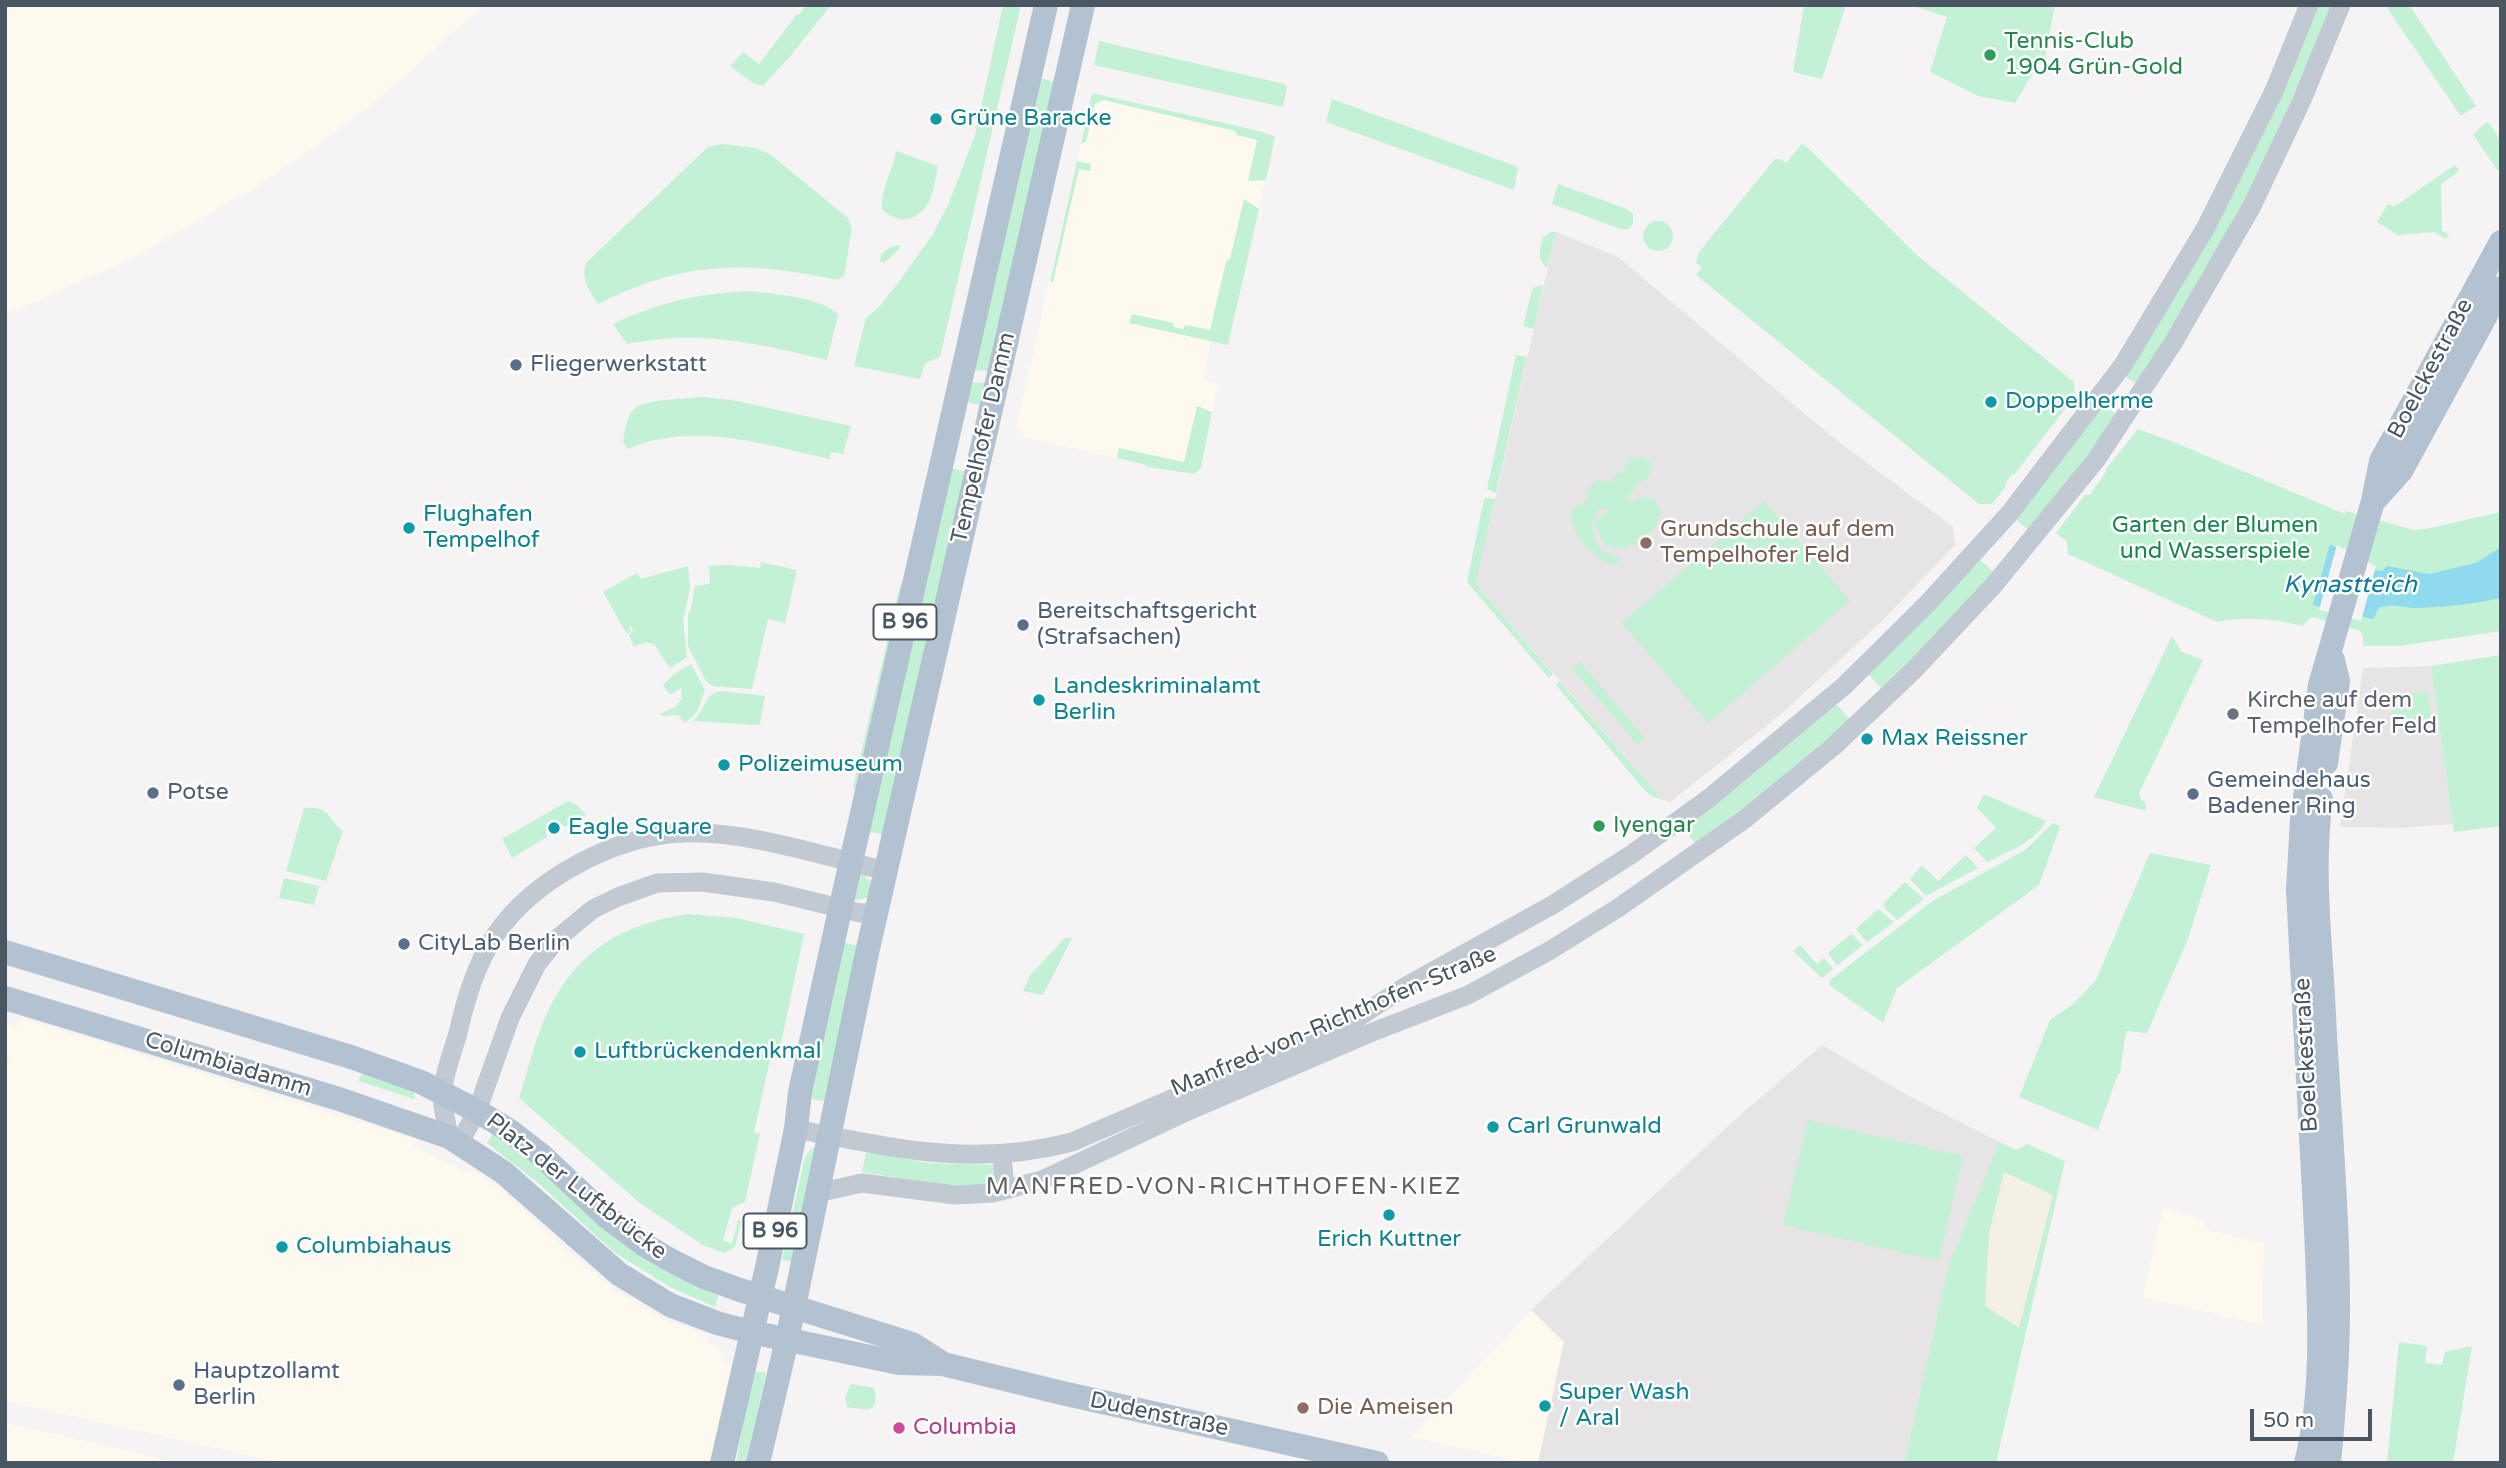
<!DOCTYPE html>
<html>
<head>
<meta charset="utf-8">
<style>
	body { margin:0 }
	#map { position:relative; width:2506px; height:1468px; overflow:hidden; background:#f5f3f3; font-family:"Varela Round",sans-serif }
	canvas { display:block }
	.frame { position:absolute; inset:0; border:7px solid #4a5661; pointer-events:none }
	.scale { position:absolute; left:2250px; top:1409px; width:122px; height:32px; box-sizing:border-box; border:4px solid #4a5661; border-top:0; padding-left:9px; font-size:21px; line-height:24px; white-space:nowrap; color:#4a5661; -webkit-text-stroke:5px #fff; paint-order:stroke }
</style>
</head>
<body>
<div id="map">
<canvas width="2506" height="1468"></canvas>
<div class="frame"></div>
<div class="scale">50 m</div>
</div>
<script>
const g = document.querySelector('canvas').getContext('2d');
g.lineJoin = 'round';
function fill(path, color) {
  g.fillStyle = color;
  g.fill(path, 'evenodd');
}
function trace(path, color, width, dash) {
  g.strokeStyle = color;
  g.lineWidth = width;
  g.lineCap = dash ? 'butt' : 'round';
  g.setLineDash(dash || []);
  g.stroke(path);
}
function drawText(font, color, halo, rows, align = 'center') {
  g.font = font + ' "Varela Round",sans-serif';
  g.lineWidth = 5;
  g.setLineDash([]);
  g.textBaseline = 'middle';
  g.strokeStyle = halo;
  g.fillStyle = color;
  for (const [text, x, y, turn = 0] of rows) {
    g.save();
    g.translate(x, y);
    g.rotate((+turn || 0) * Math.PI / 180);
    g.textAlign = isNaN(turn) ? turn : align;
    if (halo) g.strokeText(text, 0, 0);
    g.fillText(text, 0, 0);
    g.restore();
  }
}
const commercial = new Path2D(`
	M 5,5 L 485,5 L 378,99 L 317,145 L 251,190 L 134,257 L 5,315 Z
	M 1092,93 L 1259,131 L 1275,137 L 1228,345 L 1211,342 L 1203,381 L 1218,384 L 1201,468 L 1192,475 L 1147,467 L 1146,465 L 1024,437 L 1017,425 Z
	M 20,1018 L 396,1133 L 415,1140 L 413,1146 L 469,1173 L 472,1169 L 504,1192 L 579,1261 L 615,1290 L 663,1319 L 708,1335 L 707,1342 L 721,1350 L 725,1363 L 731,1365 L 712,1463 L 283,1463 L 5,1401 L 5,1074 L 10,1057 L 5,1053 L 5,1028 L 8,1024 L 17,1027 Z
	M 2163,1208 L 2203,1220 L 2208,1230 L 2263,1243 L 2262,1325 L 2143,1297 Z
	M 1531,1310 L 1564,1342 L 1538,1463 L 1528,1463 L 1412,1437 Z
	M 5,1423 L 77,1439 L 179,1463 L 5,1463 Z`);
const education = new Path2D(`
	M 1556,232 L 1618,257 L 1830,435 L 1953,527 L 1955,545 L 1882,621 L 1780,715 L 1670,802 L 1663,800 L 1476,584 Z
	M 2431,666 L 2453,824 L 2397,828 L 2340,827 L 2363,668 Z
	M 1822,1045 L 1909,1096 L 1999,1142 L 1949,1264 L 1904,1463 L 1538,1463 L 1564,1342 L 1531,1310 L 1740,1115 Z`);
const green = new Path2D(`
	M 806,5 L 831,5 L 792,54 L 763,86 L 753,83 L 730,66 L 743,52 L 759,64 L 797,14 L 799,15 Z
	M 1003,5 L 1021,5 L 940,357 L 925,363 L 920,379 L 854,366 L 866,318 L 879,307 L 901,279 L 933,234 L 949,203 L 975,135 Z
	M 1804,5 L 1846,5 L 1822,79 L 1793,72 Z
	M 1910,5 L 2055,5 L 2044,64 L 2035,63 L 2033,73 L 2015,103 L 1978,96 L 1930,72 L 1947,17 Z
	M 2317,5 L 2335,5 L 2228,237 L 2137,384 L 2126,377 Z
	M 2385,5 L 2409,5 L 2476,106 L 2462,115 L 2460,115 Z
	M 1099,41 L 1284,84 L 1287,87 L 1283,107 L 1094,65 Z
	M 1039,78 L 1056,82 L 990,371 L 972,370 Z
	M 1092,93 L 1259,131 L 1275,137 L 1266,180 L 1248,181 L 1257,140 L 1237,135 L 1235,131 L 1103,100 L 1095,104 L 1086,142 L 1081,144 Z
	M 1332,99 L 1518,167 L 1514,190 L 1326,122 Z
	M 2487,122 C 2500,133 2506,154 2498,171 L 2473,134 Z
	M 722,144 L 756,148 L 771,155 L 848,218 L 852,228 L 844,276 L 837,280 C 745,260 683,261 598,304 C 589,290 581,280 586,263 L 708,147 Z
	M 1802,144 L 1807,147 L 1918,256 L 2074,382 L 2075,396 L 2014,475 L 2012,474 L 2005,484 L 2006,486 L 1992,504 L 1979,504 L 1696,275 L 1702,267 L 1696,263 L 1699,252 L 1775,159 L 1781,159 L 1786,163 Z
	M 896,151 L 938,166 C 935,178 934,195 927,205 C 914,223 897,224 882,209 C 881,188 892,172 896,151 Z
	M 1077,161 L 1091,164 L 1090,171 L 1079,169 L 1053,282 L 1050,282 Z
	M 2455,165 L 2459,171 L 2441,184 L 2442,231 L 2449,234 L 2446,239 L 2434,232 L 2398,235 L 2377,222 L 2388,204 L 2394,207 Z
	M 1558,184 L 1627,209 L 1633,214 L 1633,224 L 1629,229 L 1621,229 L 1552,204 Z
	M 1244,199 L 1259,209 L 1228,345 L 1129,323 L 1132,314 L 1174,323 L 1173,327 L 1183,329 L 1185,325 L 1187,325 L 1210,330 L 1226,262 L 1230,259 Z
	M1643 236a15 15 0 1 1 30 0a15 15 0 1 1-30 0Z
	M 1551,232 L 1556,232 L 1547,268 C 1536,258 1540,249 1543,237 Z
	M 900,245 L 900,248 L 884,263 L 880,261 C 880,251 890,246 900,245 Z
	M 1543,285 L 1534,329 L 1523,326 L 1532,290 L 1535,287 Z
	M 750,291 C 773,294 823,297 838,315 L 827,360 C 757,343 699,329 627,344 L 613,324 C 663,301 696,294 750,291 Z
	M 1516,355 L 1527,357 L 1496,493 L 1487,489 Z
	M 970,382 L 988,383 L 982,405 L 965,402 Z
	M 701,397 L 732,400 L 851,426 L 843,454 L 831,452 L 829,459 C 762,444 694,421 627,449 L 623,441 C 625,431 626,417 634,409 C 645,399 685,399 701,397 Z
	M 2103,405 L 2118,415 L 2030,531 L 2015,519 Z
	M 1197,406 L 1212,412 L 1201,468 L 1194,474 L 1147,467 L 1146,465 L 1117,458 L 1119,448 L 1184,462 Z
	M 2138,429 L 2171,441 L 2345,514 L 2346,511 L 2413,530 L 2426,529 L 2501,512 L 2501,631 L 2399,646 L 2363,646 L 2363,634 L 2360,631 L 2317,618 L 2310,618 L 2303,626 C 2273,619 2248,616 2217,622 L 2068,554 L 2067,542 L 2056,533 L 2085,495 L 2090,495 L 2106,472 L 2106,469 Z
	M 1641,457 L 1651,461 L 1651,470 L 1645,481 L 1637,482 L 1636,489 L 1630,495 L 1628,502 L 1646,497 L 1655,500 L 1661,511 C 1659,533 1625,559 1604,543 L 1595,524 L 1599,517 L 1611,510 L 1600,508 C 1588,524 1592,536 1602,551 L 1612,554 L 1620,559 L 1615,566 C 1592,558 1576,540 1570,516 L 1574,507 L 1587,501 L 1588,489 L 1596,481 L 1612,481 L 1616,473 L 1622,474 L 1629,458 Z
	M 950,468 L 967,472 L 884,835 L 867,831 Z
	M 1486,498 L 1495,499 L 1476,584 L 1553,674 L 1549,678 L 1467,582 L 1484,499 Z
	M 1764,501 L 1850,601 L 1708,723 L 1622,623 Z
	M 1979,559 L 1995,573 L 1883,690 L 1868,674 Z
	M 761,562 L 797,570 L 785,623 L 768,619 L 752,689 L 712,686 L 706,681 L 688,646 L 688,613 L 690,613 L 695,586 L 710,584 L 709,566 L 728,565 L 760,568 Z
	M 688,566 L 690,588 L 683,621 L 687,657 L 670,668 L 654,644 L 645,642 L 634,647 L 629,635 L 633,632 L 631,626 L 629,627 L 631,632 L 627,634 L 603,592 L 637,573 L 641,579 Z
	M 900,586 L 902,586 L 855,790 L 853,787 Z
	M 2172,636 L 2182,652 L 2203,660 L 2139,793 L 2141,800 L 2146,803 L 2146,811 L 2094,797 Z
	M 2501,655 L 2501,826 L 2454,832 L 2431,666 Z
	M 1580,662 L 1645,738 L 1637,744 L 1572,668 Z
	M 691,664 L 705,690 L 697,712 L 685,723 L 678,715 L 663,716 L 660,714 L 675,707 L 682,699 L 681,688 L 670,695 L 663,685 L 674,674 Z
	M 1559,681 L 1663,800 L 1651,796 L 1641,786 L 1556,685 Z
	M 721,691 L 765,696 L 760,724 L 758,725 L 693,721 C 705,711 705,692 721,691 Z
	M 2428,692 L 2431,721 C 2420,732 2415,737 2399,730 L 2392,712 L 2399,694 Z
	M 1836,704 L 1851,720 L 1776,784 L 1696,845 L 1684,828 L 1748,778 Z
	M 1984,794 L 2046,821 C 2035,842 2008,852 1987,862 L 1974,848 L 1996,828 L 1977,808 Z
	M 568,801 L 577,805 L 586,815 L 565,827 L 556,821 L 546,827 L 547,837 L 512,858 L 502,839 Z
	M 304,808 C 331,806 327,819 343,831 L 326,881 L 286,871 Z
	M 2053,823 L 2060,826 L 2039,885 L 1897,988 L 1883,1023 L 1829,985 L 1830,980 L 1934,900 L 2025,850 Z
	M 2150,853 L 2211,865 L 2188,939 L 2147,1033 L 2126,1031 L 2120,1074 L 2118,1074 L 2098,1130 L 2019,1097 L 2050,1020 L 2072,1005 L 2096,980 Z
	M 1966,855 L 1978,868 L 1926,896 L 1910,879 L 1922,865 L 1938,881 Z
	M 859,874 L 865,876 L 872,883 L 867,898 L 853,900 Z
	M 284,878 L 319,886 L 314,905 L 279,898 Z
	M 1905,882 L 1924,899 L 1897,920 L 1884,907 L 1884,903 Z
	M 1878,909 L 1894,922 L 1867,942 L 1856,929 Z
	M 688,914 L 737,918 L 804,934 L 780,1048 L 773,1046 L 754,1132 L 760,1134 L 745,1202 L 732,1208 L 723,1241 L 732,1243 L 738,1220 L 741,1221 L 735,1247 L 724,1253 L 703,1245 L 640,1203 L 519,1098 C 528,1070 535,1038 548,1011 C 577,950 623,924 688,914 Z
	M 1851,934 L 1863,945 L 1837,966 L 1828,953 Z
	M 1065,938 L 1072,938 L 1043,995 L 1023,991 L 1030,975 Z
	M 842,942 L 859,946 L 827,1102 L 809,1098 Z
	M 1800,945 L 1817,964 L 1824,958 L 1833,969 L 1822,978 L 1793,951 Z
	M 367,1072 L 415,1089 L 414,1099 L 359,1081 L 360,1076 Z
	M 1808,1120 L 1963,1156 L 1939,1261 L 1783,1225 Z
	M 493,1133 L 539,1169 L 635,1252 L 665,1271 L 718,1295 L 715,1307 L 670,1287 L 614,1252 L 537,1182 L 487,1143 Z
	M 1999,1142 L 2016,1150 L 2027,1144 L 2065,1161 L 1996,1463 L 1904,1463 L 1949,1264 Z
	M 814,1147 L 816,1147 L 794,1262 L 782,1260 L 804,1161 L 808,1152 Z
	M 866,1152 L 929,1163 L 994,1165 L 995,1184 L 956,1187 L 862,1172 Z
	M 2399,1342 L 2427,1346 L 2425,1363 L 2442,1365 L 2445,1352 L 2472,1346 L 2453,1463 L 2387,1463 Z
	M 753,1371 L 766,1373 L 746,1463 L 736,1463 Z
	M 851,1384 L 874,1388 L 876,1398 L 874,1406 L 868,1410 L 847,1407 L 845,1397 Z`);
const sand = new Path2D(`
	M 2004,1172 L 2053,1195 L 2019,1328 L 1985,1306 L 1989,1233 Z`);
const water = new Path2D(`
	M 2330,544 L 2375,570 L 2382,571 L 2387,566 L 2429,574 L 2476,563 L 2501,547 L 2501,598 C 2473,604 2446,607 2417,608 C 2404,608 2392,603 2379,608 L 2373,619 L 2313,605 Z`);
const pier = new Path2D(`
	M 2337,545 L 2376,566 L 2361,621 L 2319,610 Z`);
const minor = new Path2D(`
	M 796,1129 C 894,1148 973,1168 1072,1142 L 1354,1020 L 1408,985 L 1554,904 L 1632,854 L 1708,799 L 1844,686 L 1928,603 L 2009,514 L 2123,365 L 2205,229 L 2274,91 L 2309,5
	M 449,1137 C 447,1122 440,1103 443,1089 C 445,1070 453,1051 458,1033 C 466,998 476,964 496,934 C 535,878 615,836 682,833 C 746,830 823,856 886,871
	M 460,1142 L 477,1111 L 510,1018 L 537,964 L 558,938 L 593,909 L 618,897 L 657,883 L 702,882 L 774,892 L 860,913 L 876,912
	M 1002,1155 L 1005,1190
	M 817,1193 L 862,1183 L 955,1195 L 993,1193 L 1042,1180 L 1186,1112 L 1365,1035 L 1468,995 L 1549,951 L 1618,908 L 1745,819 L 1834,746 L 1914,670 L 1993,586 L 2096,460 L 2173,343 L 2252,206 L 2302,100 L 2341,5`);
const major = new Path2D(`
	M 2374,501 L 2401,471 L 2501,288
	M 2326,763 L 2338,681 L 2333,660
	M 2321,799 C 2311,870 2321,945 2324,1016 C 2329,1114 2338,1211 2338,1309 C 2338,1360 2334,1411 2329,1463
	M 5,952 L 351,1057 L 421,1082 L 477,1111 L 510,1131 L 541,1155 L 607,1217 L 643,1244 L 672,1261 L 704,1277 L 740,1290 L 912,1344 L 942,1363
	M 5,998 L 339,1099 L 449,1137 L 503,1172 L 619,1274 L 670,1305 L 717,1323 L 751,1332 L 899,1363 L 943,1364 L 1062,1393 L 1377,1463
	M 722,1463 L 768,1263 L 796,1129 L 800,1092 L 840,910 L 1046,5
	M 758,1463 L 787,1340 L 867,953 L 1083,5
	M 2306,1463 C 2325,1388 2319,1306 2316,1230 C 2311,1117 2303,1003 2298,890 L 2302,820 L 2320,685 L 2373,501 L 2381,461 L 2501,242`);
const markers = [
	[1990,55,7,"#2e9e5b"],
	[936,119,7,"#0f9aa8"],
	[516,365,7,"#5c6f8a"],
	[1991,402,7,"#0f9aa8"],
	[409,528,7,"#0f9aa8"],
	[1646,543,7,"#8d6e63"],
	[1023,625,7,"#5c6f8a"],
	[1039,700,7,"#0f9aa8"],
	[2233,714,7,"#6b7280"],
	[1867,739,7,"#0f9aa8"],
	[724,765,7,"#0f9aa8"],
	[153,793,7,"#5c6f8a"],
	[2193,794,7,"#5c6f8a"],
	[1599,826,7,"#2e9e5b"],
	[554,828,7,"#0f9aa8"],
	[404,944,7,"#5c6f8a"],
	[580,1052,7,"#0f9aa8"],
	[1493,1127,7,"#0f9aa8"],
	[1389,1215,7,"#0f9aa8"],
	[282,1247,7,"#0f9aa8"],
	[179,1385,7,"#5c6f8a"],
	[1545,1406,7,"#0f9aa8"],
	[1303,1408,7,"#8d6e63"],
	[899,1428,7,"#d1479c"]
];
const shields = [
	[905,622,63],
	[775,1231,63]
];
const shieldNames = [
	["B 96",905,622],
	["B 96",775,1231]
];
const leisureNames = [
	["Tennis-Club",2004,42],
	["1904 Grün-Gold",2004,68],
	["Iyengar",1613,826]
];
const cultureNames = [
	["Grüne Baracke",950,119],
	["Doppelherme",2005,402],
	["Flughafen",423,515],
	["Tempelhof",423,541],
	["Landeskriminalamt",1053,687],
	["Berlin",1053,713],
	["Max Reissner",1881,739],
	["Polizeimuseum",738,765],
	["Eagle Square",568,828],
	["Luftbrückendenkmal",594,1052],
	["Carl Grunwald",1507,1127],
	["Erich Kuttner",1389,1240,"center"],
	["Columbiahaus",296,1247],
	["Super Wash",1559,1393],
	["/ Aral",1559,1419]
];
const serviceNames = [
	["Fliegerwerkstatt",530,365],
	["Bereitschaftsgericht",1037,612],
	["(Strafsachen)",1037,638],
	["Gemeindehaus",2207,781],
	["Badener Ring",2207,807],
	["Potse",167,793],
	["CityLab Berlin",418,944],
	["Hauptzollamt",193,1372],
	["Berlin",193,1398]
];
const streetNames = [
	["Boelckestraße",2431,369,-62],
	["Tempelhofer Damm",984,438,-77],
	["Manfred-von-Richthofen-Straße",1334,1022,-23],
	["Boelckestraße",2307,1055,-93],
	["Columbiadamm",228,1065,17],
	["Platz der Luftbrücke",576,1187,38],
	["Dudenstraße",1159,1415,12]
];
const parkNames = [
	["Garten der Blumen",2215,526],
	["und Wasserspiele",2215,552]
];
const educationNames = [
	["Grundschule auf dem",1660,530],
	["Tempelhofer Feld",1660,556],
	["Die Ameisen",1317,1408]
];
const worshipNames = [
	["Kirche auf dem",2247,701],
	["Tempelhofer Feld",2247,727]
];
const hotelNames = [
	["Columbia",913,1428]
];
const waterNames = [
	["Kynastteich",2350,586]
];
const neighbourhoodNames = [
	["MANFRED-VON-RICHTHOFEN-KIEZ",1224,1188]
];
fill(commercial, '#fdf9ef');
fill(education, '#e6e4e5');
fill(green, '#c3f1d5');
fill(sand, '#f5f0e5');
fill(water, '#90daee');
fill(pier, '#f5f3f3');
trace(minor, '#c1cad2', 19);
trace(major, '#b3c2d1', 24);
for (const [x, y, r, color] of markers) {
  const dot = new Path2D();
  dot.arc(x, y, r, 0, 2 * Math.PI);
  g.fillStyle = color;
  g.fill(dot);
  trace(dot, '#fff', 2.5);
}
for (const [x, y, w] of shields) {
  const box = new Path2D();
  box.roundRect(x - w / 2, y - 17.5, w, 35, 5);
  g.fillStyle = '#fff';
  g.fill(box);
  trace(box, '#4a5661', 2);
}
drawText('bold 21px', '#4a5661', null, shieldNames);
drawText('23px', '#27864d', '#fff', leisureNames, 'left');
drawText('23px', '#0d838f', '#fff', cultureNames, 'left');
drawText('23px', '#4e5e75', '#fff', serviceNames, 'left');
drawText('23px', '#4a5661', '#fff', streetNames);
drawText('23px', '#17864f', '#fff', parkNames);
drawText('23px', '#785e54', '#fff', educationNames, 'left');
drawText('23px', '#5b616d', '#fff', worshipNames, 'left');
drawText('23px', '#b23c85', '#fff', hotelNames, 'left');
drawText('italic 24px', '#0c7c9b', '#fff', waterNames);
g.letterSpacing = '2px';
drawText('24px', '#5f6368', '#fff', neighbourhoodNames);
g.letterSpacing = '0px';
</script>
</body>
</html>
